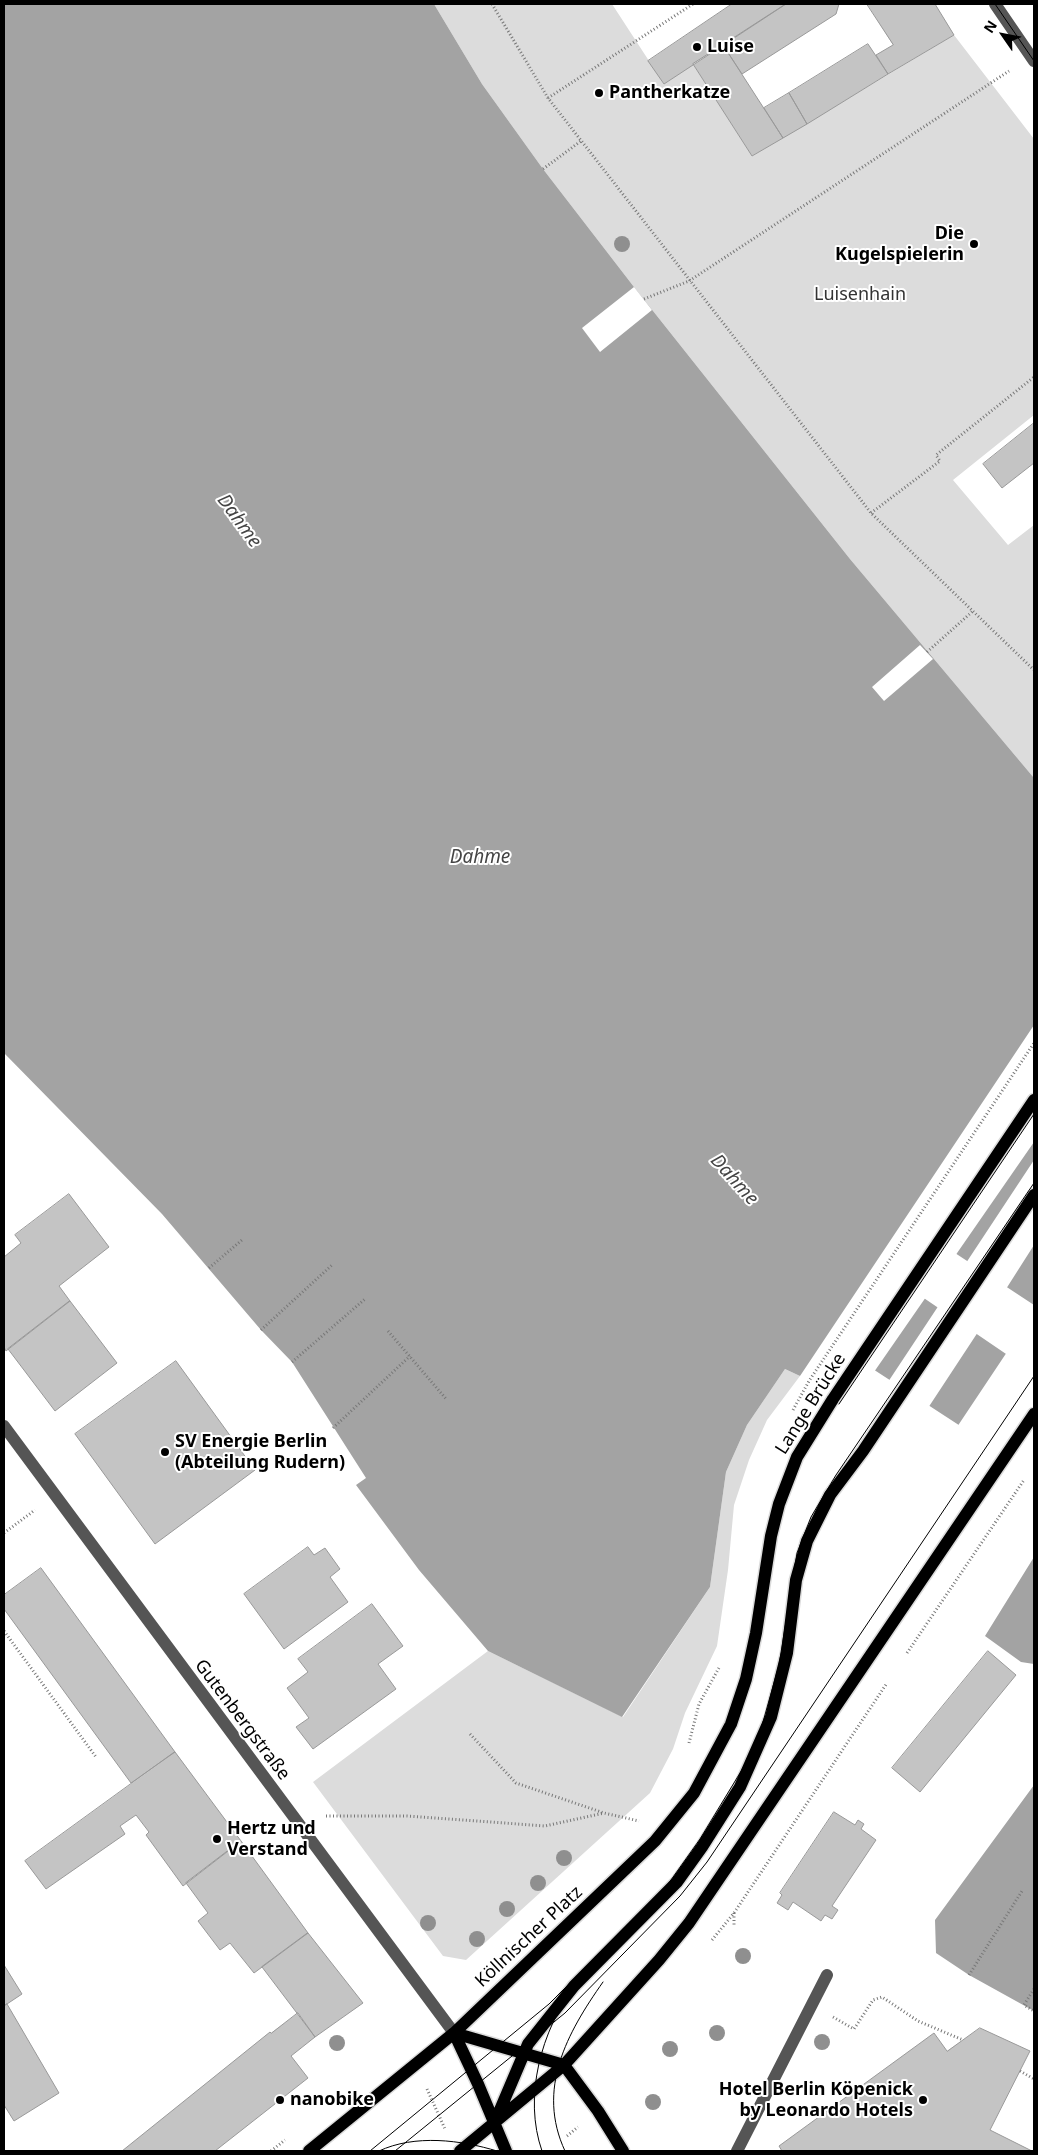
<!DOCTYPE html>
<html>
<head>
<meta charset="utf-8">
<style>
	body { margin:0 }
	#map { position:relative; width:1038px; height:2155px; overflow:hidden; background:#fff; font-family:"Noto Sans",sans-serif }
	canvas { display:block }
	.frame { position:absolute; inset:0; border:5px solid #000; pointer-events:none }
	.north { position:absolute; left:978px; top:10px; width:50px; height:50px; -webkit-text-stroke:4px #fff; paint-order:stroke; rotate:303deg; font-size:14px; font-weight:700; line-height:20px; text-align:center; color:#000 }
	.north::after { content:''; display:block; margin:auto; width:18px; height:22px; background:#000; clip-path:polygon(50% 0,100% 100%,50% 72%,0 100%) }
</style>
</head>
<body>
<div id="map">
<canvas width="1038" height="2155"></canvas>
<div class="frame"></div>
<div class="north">N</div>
</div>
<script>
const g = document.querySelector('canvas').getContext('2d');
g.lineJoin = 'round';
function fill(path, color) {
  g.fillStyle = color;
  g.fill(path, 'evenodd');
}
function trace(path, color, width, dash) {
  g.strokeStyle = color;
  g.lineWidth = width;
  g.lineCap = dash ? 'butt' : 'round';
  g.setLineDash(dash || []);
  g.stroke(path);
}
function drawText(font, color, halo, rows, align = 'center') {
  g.font = font + ' "Noto Sans",sans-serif';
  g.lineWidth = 4;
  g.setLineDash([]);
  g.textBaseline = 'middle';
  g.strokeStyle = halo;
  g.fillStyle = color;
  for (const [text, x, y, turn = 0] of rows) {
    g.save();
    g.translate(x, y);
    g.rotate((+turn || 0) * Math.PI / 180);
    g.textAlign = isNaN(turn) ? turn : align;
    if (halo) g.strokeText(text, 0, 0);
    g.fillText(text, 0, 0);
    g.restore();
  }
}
const green = new Path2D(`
	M 434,4 L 612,4 L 664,84 L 693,64 L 752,156 L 954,35 L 1034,139 L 1034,415 L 953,480 L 1008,545 L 1034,525 L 1034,778 L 850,559 L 634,287 L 543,169 L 482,84 Z
	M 785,1369 L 800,1376 L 767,1420 L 749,1460 L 734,1505 L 728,1570 L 717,1646 L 685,1713 L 673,1749 L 650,1793 L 466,1960 L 443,1956 L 313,1782 L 488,1651 L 623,1717 L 710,1587 L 726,1472 L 747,1425 Z`);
const water = new Path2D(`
	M 4,4 L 434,4 L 482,84 L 543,169 L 634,287 L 850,559 L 1034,778 L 1034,1305 L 917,1228 L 901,1230 C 891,1246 877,1258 890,1275 L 1034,1373 L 1034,1474 L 859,1360 L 800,1376 L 785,1369 L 747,1425 L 726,1472 L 710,1587 L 622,1717 L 488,1651 L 419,1570 L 356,1485 L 366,1478 L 292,1362 L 261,1330 L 162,1214 L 4,1053 Z
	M 1034,1557 L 1034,1664 L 1021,1662 L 985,1636 Z
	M 1034,1785 L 1034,2011 L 969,1975 L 936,1953 L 935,1920 Z`);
const pier = new Path2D(`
	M 634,287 L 652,310 L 600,352 L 582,328 Z
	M 920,645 L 933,659 L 884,701 L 872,687 Z
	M 1034,1025 L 1034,1142 L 955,1256 L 916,1231 L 902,1233 L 886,1258 L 886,1266 L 892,1274 L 926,1297 L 874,1372 L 858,1362 L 802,1378 L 800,1376 Z
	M 1034,1160 L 1034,1245 L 1006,1289 L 966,1263 Z
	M 939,1305 L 978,1332 L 928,1408 L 888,1382 Z
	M 1007,1352 L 1034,1370 L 1034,1477 L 957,1427 Z`);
const building = new Path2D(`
	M 732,4 L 786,4 L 664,84 L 648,61 Z
	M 786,4 L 839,4 L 836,14 L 742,74 L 723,45 Z
	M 867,4 L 935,4 L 954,35 L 888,74 L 876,55 L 893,45 Z
	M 868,44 L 888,74 L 807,124 L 789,93 Z
	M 723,45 L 783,138 L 752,156 L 693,64 Z
	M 789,93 L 807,124 L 783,138 L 764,108 Z
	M 1034,423 L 1034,463 L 1002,488 L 983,464 Z
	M 69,1194 L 109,1247 L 59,1286 L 70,1301 L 6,1351 L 4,1347 L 4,1257 L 21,1243 L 15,1235 Z
	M 70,1301 L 117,1363 L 55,1411 L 8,1349 Z
	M 176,1361 L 255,1470 L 155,1544 L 75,1434 Z
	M 308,1547 L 314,1555 L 325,1548 L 340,1569 L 330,1577 L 348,1602 L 284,1649 L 244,1594 Z
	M 41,1568 L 175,1752 L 131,1783 L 4,1609 L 4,1595 Z
	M 372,1604 L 403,1646 L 378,1664 L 396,1689 L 313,1749 L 296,1727 L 309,1718 L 287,1688 L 308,1672 L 298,1659 Z
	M 988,1651 L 1016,1675 L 920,1792 L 892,1768 Z
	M 175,1752 L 241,1841 L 183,1886 L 146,1835 L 149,1832 L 136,1815 L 120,1826 L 125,1834 L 46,1889 L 25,1861 Z
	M 834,1812 L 855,1825 L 858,1820 L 864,1824 L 861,1829 L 876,1840 L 832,1906 L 838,1910 L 832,1919 L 825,1915 L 821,1921 L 793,1902 L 788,1910 L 777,1903 L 782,1895 L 780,1893 Z
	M 241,1841 L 308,1933 L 254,1973 L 230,1943 L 220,1950 L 198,1921 L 208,1913 L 186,1883 Z
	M 308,1933 L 363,2003 L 315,2037 L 262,1967 Z
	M 4,1965 L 22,1994 L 4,2006 Z
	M 7,2004 L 59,2093 L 14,2121 L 4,2105 L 4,2006 Z
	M 298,2013 L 315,2037 L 291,2056 L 308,2078 L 215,2151 L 122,2151 L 270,2032 L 271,2033 Z
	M 980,2028 L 1030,2051 L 990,2130 L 1032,2151 L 782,2151 L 779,2146 L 934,2033 L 947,2051 Z`);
const path = new Path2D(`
	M 492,4 L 548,98 L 871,513 L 1034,670
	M 548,98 L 693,4
	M 543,169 L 581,141
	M 644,299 L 689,281 L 1009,71
	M 871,513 L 940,461 L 936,455 L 1034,377
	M 927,652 L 973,611
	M 209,1268 L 242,1240
	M 261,1330 L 332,1265
	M 388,1331 L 447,1400
	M 292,1362 L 365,1299
	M 793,1410 L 809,1381 L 1034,1043
	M 333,1428 L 410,1356
	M 4,1533 L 35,1510
	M 4,1631 L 96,1757
	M 907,1653 L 1024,1480
	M 470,1734 L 516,1783 L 604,1813 L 639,1821
	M 689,1743 L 699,1704 L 720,1666
	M 326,1816 L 407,1816 L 545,1826 L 604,1813
	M 734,1913 L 734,1926
	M 712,1940 L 734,1913 L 887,1683
	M 969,1975 L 1022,1891
	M 1034,1989 L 1024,2005 L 1034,2011
	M 833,2017 L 854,2029 L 873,2000 L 882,1997 L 918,2021 L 963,2040
	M 1020,2071 L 1034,2079
	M 427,2089 L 445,2129
	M 567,2136 L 578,2127
	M 271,2151 L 285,2140`);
const minor = new Path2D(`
	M 995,4 L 1034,61
	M 4,1426 L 454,2033
	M 737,2151 L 827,1975`);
const major = new Path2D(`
	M 454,2033 L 478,2084 L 506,2151
	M 454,2033 L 564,2065
	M 564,2065 L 598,2111 L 623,2151
	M 494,2124 L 528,2044 L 574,1986 L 677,1882 L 702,1847 L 740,1787 L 771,1717 L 787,1653 L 796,1580 L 807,1541 L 830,1495 L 863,1451 L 1034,1195
	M 309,2151 L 454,2033 L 655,1841 L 694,1793 L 731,1724 L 746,1679 L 756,1633 L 771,1536 L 779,1504 L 797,1457 L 833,1399 L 1034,1100
	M 460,2151 L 564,2065 L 659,1960 L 689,1923 L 1034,1414`);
const tram = new Path2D(`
	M 995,4 L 1034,61
	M 839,1404 L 1034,1114
	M 370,2151 L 549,2004 L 666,1887 L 700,1839 L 743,1768 L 761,1729 L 779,1665 L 797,1553 L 811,1517 L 836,1475 L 1034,1183
	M 379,2151 C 415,2134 461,2140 497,2151
	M 395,2151 L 565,2013 L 680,1896 L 707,1862 L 1034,1376
	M 542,2151 C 523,2097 541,2031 575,1985
	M 565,2151 C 536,2089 567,2033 603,1982`);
const trees = [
	[622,244],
	[564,1858],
	[538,1883],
	[507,1909],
	[428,1923],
	[477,1939],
	[743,1956],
	[717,2033],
	[822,2042],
	[337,2043],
	[670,2049],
	[653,2102]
];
const markers = [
	[697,47,5,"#000"],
	[599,93,5,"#000"],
	[974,244,5,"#000"],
	[165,1452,5,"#000"],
	[217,1839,5,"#000"],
	[280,2100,5,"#000"],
	[923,2100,5,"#000"]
];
const poiNames = [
	["Luise",707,47],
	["Pantherkatze",609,93],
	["Die",964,234,"right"],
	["Kugelspielerin",964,255,"right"],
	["SV Energie Berlin",175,1442],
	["(Abteilung Rudern)",175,1463],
	["Hertz und",227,1829],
	["Verstand",227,1850],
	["Hotel Berlin Köpenick",913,2090,"right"],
	["by Leonardo Hotels",913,2111,"right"],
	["nanobike",290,2100]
];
const parkNames = [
	["Luisenhain",860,295]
];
const streetNames = [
	["Lange Brücke",811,1404,-58],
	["Gutenbergstraße",242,1720,53],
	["Köllnischer Platz",529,1937,-43]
];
const waterNames = [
	["Dahme",239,521,54],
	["Dahme",480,858],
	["Dahme",734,1180,48]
];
fill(green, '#dcdcdc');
fill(water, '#a3a3a3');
fill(pier, '#fff');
fill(building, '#c4c4c4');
trace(building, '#999', 1);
trace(major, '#dbdbdb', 15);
trace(path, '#777', 3, [1, 2.5]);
trace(minor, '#555', 12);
trace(major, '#000', 12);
trace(tram, '#000', 1);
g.fillStyle = '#8f8f8f';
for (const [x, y] of trees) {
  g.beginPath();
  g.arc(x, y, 8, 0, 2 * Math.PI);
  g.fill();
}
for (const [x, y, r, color] of markers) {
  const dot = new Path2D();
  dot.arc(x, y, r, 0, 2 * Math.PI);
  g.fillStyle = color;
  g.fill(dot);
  trace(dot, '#fff', 2);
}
drawText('bold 18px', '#000', '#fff', poiNames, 'left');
drawText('18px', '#333', '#fff', parkNames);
drawText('18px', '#000', '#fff', streetNames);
drawText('italic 19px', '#444', '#fff', waterNames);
</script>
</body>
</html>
